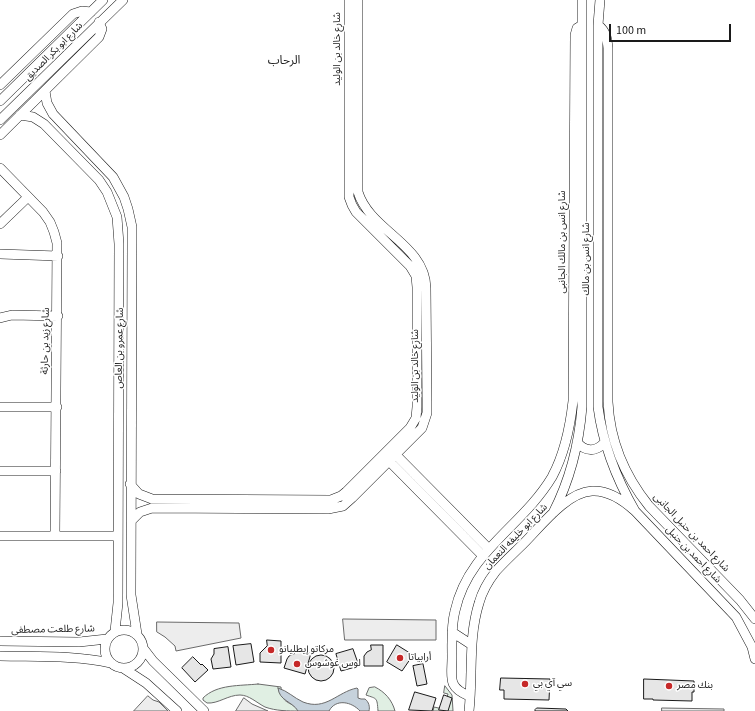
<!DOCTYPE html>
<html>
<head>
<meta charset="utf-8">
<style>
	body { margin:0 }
	#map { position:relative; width:755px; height:711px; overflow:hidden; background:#fff; font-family:"Source Sans 3",sans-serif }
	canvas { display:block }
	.scale { position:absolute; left:609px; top:24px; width:122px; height:18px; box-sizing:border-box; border:2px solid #1a1a1a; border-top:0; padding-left:5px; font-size:12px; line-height:14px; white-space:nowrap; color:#1a1a1a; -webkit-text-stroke:3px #fff; paint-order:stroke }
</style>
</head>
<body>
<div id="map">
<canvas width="755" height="711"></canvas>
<div class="scale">100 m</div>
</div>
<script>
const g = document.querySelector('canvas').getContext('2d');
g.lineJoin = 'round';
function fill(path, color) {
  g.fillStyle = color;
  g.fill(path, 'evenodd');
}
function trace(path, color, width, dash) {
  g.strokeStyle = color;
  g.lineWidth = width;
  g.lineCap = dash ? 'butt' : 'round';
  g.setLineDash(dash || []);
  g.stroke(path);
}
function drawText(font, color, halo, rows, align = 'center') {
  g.font = font + ' "Source Sans 3","Noto Sans Arabic",sans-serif';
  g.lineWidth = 3;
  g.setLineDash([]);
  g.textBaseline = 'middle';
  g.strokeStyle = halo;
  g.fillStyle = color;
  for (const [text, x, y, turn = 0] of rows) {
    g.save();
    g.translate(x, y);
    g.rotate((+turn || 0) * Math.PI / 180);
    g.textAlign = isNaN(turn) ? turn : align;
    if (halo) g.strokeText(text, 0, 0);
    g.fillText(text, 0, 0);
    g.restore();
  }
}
const green = new Path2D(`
	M 258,684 L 281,687 C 282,706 289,699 299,711 C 288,711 276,711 265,707 C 257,703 249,695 240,695 C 228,695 218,704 207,703 L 203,700 L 203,698 C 217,684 240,686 258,684 Z
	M 445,686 L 452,695 L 453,711 L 433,711 L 434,707 L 443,709 L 448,694 L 444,693 Z
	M 375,687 C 385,692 392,700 395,711 L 378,711 C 377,697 377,699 366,695 L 369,688 Z`);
const parking = new Path2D(`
	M 343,619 L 436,620 L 436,640 L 345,640 Z
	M 157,622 L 239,623 L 241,638 L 176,651 L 175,646 L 165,637 L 157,632 Z
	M 148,696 L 153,700 L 159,702 L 168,711 L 134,711 Z
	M 244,698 L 252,704 L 268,711 L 236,711 Z
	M 662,708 L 724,709 L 724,711 L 662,711 Z`);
const water = new Path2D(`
	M 278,688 C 288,691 294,698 303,702 C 326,711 337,692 357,688 L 358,689 L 358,698 L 361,699 L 365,699 C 369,702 370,707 369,711 L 360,711 C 352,702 336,698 329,711 L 298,711 C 292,701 279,701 278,688 Z`);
const building = new Path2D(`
	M 267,640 L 281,641 L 281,663 L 260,662 L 260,653 L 267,646 Z
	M 251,644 L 254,662 L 236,665 L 233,646 Z
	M 371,645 L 383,645 L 383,666 L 364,666 L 364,656 L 367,652 L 371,650 Z
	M 397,645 L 413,655 L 402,671 L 387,662 Z
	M 228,647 L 231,667 L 213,669 L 211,659 L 214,654 L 214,649 Z
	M 295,649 L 311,653 L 305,674 L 284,668 L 287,659 L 289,656 L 294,654 Z
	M 353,649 L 359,666 L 341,671 L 336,654 Z
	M308 668a13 13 0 1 1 26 0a13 13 0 1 1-26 0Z
	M 193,657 L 201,665 L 202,664 L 208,670 L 195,682 L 182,668 Z
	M 423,664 L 427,684 L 417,686 L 413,666 Z
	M 501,678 L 550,679 L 549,700 L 504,699 L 504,690 L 500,690 Z
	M 644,679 L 694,681 L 694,692 L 692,692 L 692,701 L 653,700 L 653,699 L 644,699 Z
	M 415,692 L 436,698 L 432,711 L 409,710 Z
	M 444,695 L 452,698 L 448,711 L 439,710 Z
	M 537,708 L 566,709 L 568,711 L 535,711 L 535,710 Z`);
const minor = new Path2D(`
	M 600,0 L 598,25 L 598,407 C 603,445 616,478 635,511
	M 598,25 C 606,31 607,38 608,48 L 608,402 C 610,442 624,475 649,506 L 740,600 L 755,619
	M 0,85 L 73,14 L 82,11 L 91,12
	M 45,91 L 47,103 L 53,114 L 113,177 L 124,197 L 128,209 L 132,227 L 132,244 L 131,595 L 137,634
	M 0,101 L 103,0
	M 20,115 L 33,117 L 44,124 L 99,180 L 107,192 L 117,217 L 119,244 L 118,603 L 115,631
	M 0,120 L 123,0
	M 0,135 L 99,37 L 102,29 L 99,22
	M 0,168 L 43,212 L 50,222 L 54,232 L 57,243 L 55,536
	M 0,224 L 28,197
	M 0,254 L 58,256
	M 0,318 L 12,315 L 58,316
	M 0,407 L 57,407
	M 577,442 C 585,452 596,452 604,443
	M 396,455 L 489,549
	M 389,461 L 483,556
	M 0,471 L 56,471
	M 130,484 L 139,494 L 152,499 L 331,500 L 341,496 L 346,492 L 410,428 L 416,418 L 417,407 L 417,287 L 416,276 L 410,266 L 356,212 L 352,205 L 349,197 L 349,0
	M 553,513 C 570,480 579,444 582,407 L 582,0
	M 131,521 L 140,512 L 152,508 L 328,509 L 343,506 L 352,498 L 422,428 L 427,413 L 427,401 L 426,288 C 425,244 370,231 358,192 L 358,0
	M 0,536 L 118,536
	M105 649a19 19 0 1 1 38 0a19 19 0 1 1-38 0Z
	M 452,632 L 472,645
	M 0,641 L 79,642 L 107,639
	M 143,648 L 153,661 L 204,711
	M 0,656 C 37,657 74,655 111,663
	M 123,668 L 146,683 L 177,711
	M 469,696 C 447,687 452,678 452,657 C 452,641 451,626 455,611 C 468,551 522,527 552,477 C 565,453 570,428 573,401 L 575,35 L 577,28 L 582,25
	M 469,711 C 473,675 468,638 479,603 C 482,592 489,580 496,571 C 505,561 515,552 524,543 C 541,526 567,492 592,491 C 609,490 623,500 635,511 L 736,617 L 752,647 L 755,659`);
const markers = [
	[271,650,4,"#c62828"],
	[400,658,4,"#c62828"],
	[297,664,4,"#c62828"],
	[525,684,4,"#c62828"],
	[669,686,4,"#c62828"]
];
const streetNames = [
	["شارع خالد بن الوليد",338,49,-90],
	["شارع ابو بكر الصديق",54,52,-45],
	["شارع انس بن مالك الجانبى",563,242,-90],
	["شارع انس بن مالك",587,259,-90],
	["شارع زيد بن حارثة",46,341,-89],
	["شارع عمرو بن العاص",120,348,-89],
	["شارع خالد بن الوليد",416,366,-90],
	["شارع احمد بن حنبل الجانبى",691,533,46],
	["شارع ابو خليفه النعمان",516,537,-46],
	["شارع احمد بن حنبل",693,555,46],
	["شارع طلعت مصطفى",53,630,-1]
];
const poiNames = [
	["مركاتو إيطليانو",279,650],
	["أرابياتا",408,658],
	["لوس غوشوس",305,664],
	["سي آي بي",533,684],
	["بنك مصر",677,686]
];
const quarterNames = [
	["الرحاب",284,61]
];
fill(green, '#e0efe3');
trace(green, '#6a6a6a', 1);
fill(parking, '#ededed');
trace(parking, '#6a6a6a', 1);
fill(water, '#c6d2dc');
trace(water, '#6a6a6a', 1);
fill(building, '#e6e6e6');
trace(building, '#1a1a1a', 1);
trace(minor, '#1a1a1a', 10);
trace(minor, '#fff', 9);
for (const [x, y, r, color] of markers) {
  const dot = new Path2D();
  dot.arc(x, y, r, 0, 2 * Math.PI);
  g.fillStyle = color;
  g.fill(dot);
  trace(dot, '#fff', 1.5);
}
drawText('10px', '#1a1a1a', '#fff', streetNames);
drawText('10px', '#1a1a1a', '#fff', poiNames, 'left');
drawText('12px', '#1a1a1a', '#fff', quarterNames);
</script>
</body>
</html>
